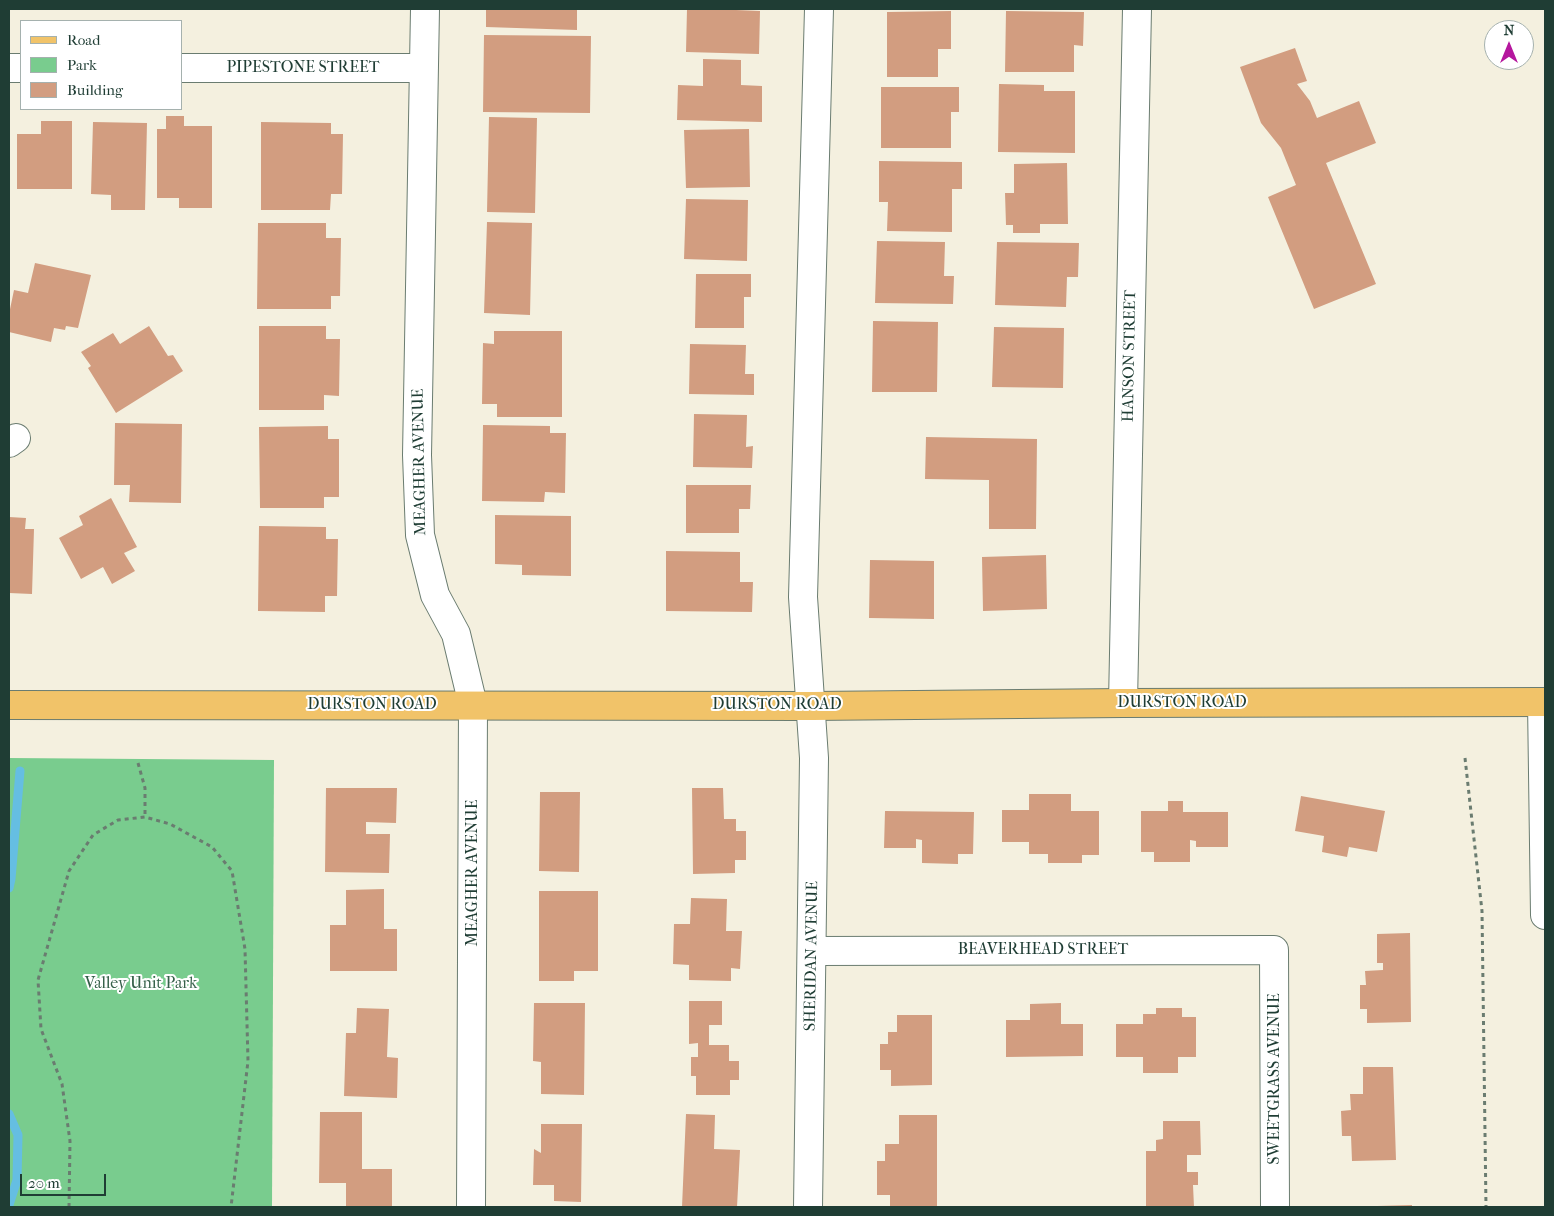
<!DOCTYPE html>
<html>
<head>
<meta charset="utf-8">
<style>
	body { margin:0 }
	#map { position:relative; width:1554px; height:1216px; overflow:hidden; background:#f4f0df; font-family:"IM FELL French Canon",serif }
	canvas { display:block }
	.frame { position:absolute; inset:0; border:10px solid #1f3d34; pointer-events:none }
	.legend { position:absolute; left:20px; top:20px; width:162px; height:90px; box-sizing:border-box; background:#fff; border:1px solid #a5b1ae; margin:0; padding:6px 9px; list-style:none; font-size:15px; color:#1f3d34 }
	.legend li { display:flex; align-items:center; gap:10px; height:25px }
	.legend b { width:25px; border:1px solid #a5b1ae }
	.north { position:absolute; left:1484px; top:20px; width:50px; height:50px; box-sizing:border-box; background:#fff; border:1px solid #a5b1ae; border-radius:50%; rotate:0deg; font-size:14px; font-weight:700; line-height:20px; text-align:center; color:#1f3d34 }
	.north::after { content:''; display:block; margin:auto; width:18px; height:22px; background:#b5179e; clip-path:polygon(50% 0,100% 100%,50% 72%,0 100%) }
	.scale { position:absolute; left:20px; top:1174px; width:86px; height:22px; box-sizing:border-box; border:2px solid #1f3d34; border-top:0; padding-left:6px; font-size:15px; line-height:18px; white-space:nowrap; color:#1f3d34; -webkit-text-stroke:4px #fff; paint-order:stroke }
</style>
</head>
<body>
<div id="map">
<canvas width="1554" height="1216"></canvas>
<div class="frame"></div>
<ul class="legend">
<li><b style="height:6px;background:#f1c369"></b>Road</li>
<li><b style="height:14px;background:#79cc8e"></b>Park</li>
<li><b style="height:14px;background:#d29d80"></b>Building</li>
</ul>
<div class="north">N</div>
<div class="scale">20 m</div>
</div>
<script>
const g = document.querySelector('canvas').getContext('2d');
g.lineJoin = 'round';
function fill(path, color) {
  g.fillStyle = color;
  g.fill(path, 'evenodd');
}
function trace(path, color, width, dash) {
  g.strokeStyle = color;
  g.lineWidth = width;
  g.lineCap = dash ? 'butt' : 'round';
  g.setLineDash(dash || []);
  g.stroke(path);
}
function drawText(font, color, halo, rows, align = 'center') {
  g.font = font + ' "IM FELL French Canon",serif';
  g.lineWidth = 4;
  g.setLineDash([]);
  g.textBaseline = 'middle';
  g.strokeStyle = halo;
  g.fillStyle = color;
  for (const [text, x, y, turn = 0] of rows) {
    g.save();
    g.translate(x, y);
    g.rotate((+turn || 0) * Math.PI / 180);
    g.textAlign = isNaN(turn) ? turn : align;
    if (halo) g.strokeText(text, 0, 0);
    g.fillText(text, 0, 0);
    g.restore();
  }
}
const green = new Path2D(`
	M 9,758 L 274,760 L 272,1207 L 9,1207 Z`);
const stream = new Path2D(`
	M 9,888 L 11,879 L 20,771
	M 9,1114 L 18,1135 L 17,1180 L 9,1205`);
const building = new Path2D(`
	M 486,9 L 577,9 L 577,30 L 486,27 Z
	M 687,9 L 736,9 L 736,10 L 760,11 L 759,54 L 686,52 Z
	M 951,11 L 951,49 L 938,49 L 938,77 L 887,77 L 887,12 Z
	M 1006,11 L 1084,12 L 1083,46 L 1074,45 L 1074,72 L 1005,72 Z
	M 484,35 L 591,36 L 590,113 L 483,112 Z
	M 1295,48 L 1307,81 L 1297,84 L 1310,101 L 1317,118 L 1359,101 L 1376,143 L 1326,163 L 1376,284 L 1314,309 L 1268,197 L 1296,185 L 1281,148 L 1261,123 L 1240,67 Z
	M 703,59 L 741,60 L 741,85 L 762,86 L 762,122 L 677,120 L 678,85 L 703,86 Z
	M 999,84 L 1044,85 L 1044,91 L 1075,91 L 1075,153 L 998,152 Z
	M 881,87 L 959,87 L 959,112 L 951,112 L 951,148 L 881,148 Z
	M 166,116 L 184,116 L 184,126 L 212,126 L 212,208 L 179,208 L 179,198 L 157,198 L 157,129 L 166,129 Z
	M 489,117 L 537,118 L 535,213 L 487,212 Z
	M 41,121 L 72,121 L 72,189 L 17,189 L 17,134 L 41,134 Z
	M 93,122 L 147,123 L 145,210 L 111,210 L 111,195 L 91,194 Z
	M 261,122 L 331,123 L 331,134 L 343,134 L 342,194 L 331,194 L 330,210 L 261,210 Z
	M 749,129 L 750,187 L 686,188 L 684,130 Z
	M 879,161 L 962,162 L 962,189 L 952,189 L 952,232 L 887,231 L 888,202 L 879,202 Z
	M 1067,163 L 1068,224 L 1040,224 L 1040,233 L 1013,233 L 1013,225 L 1006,225 L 1005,193 L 1014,193 L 1014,164 Z
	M 686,199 L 748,200 L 747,261 L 684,259 Z
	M 487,222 L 532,223 L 530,315 L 484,313 Z
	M 258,223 L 326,223 L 326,238 L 341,238 L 340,296 L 331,296 L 331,309 L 257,309 Z
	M 877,241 L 945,242 L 944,276 L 954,276 L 953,304 L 875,303 Z
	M 997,242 L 1079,243 L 1078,277 L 1067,277 L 1066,307 L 995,305 Z
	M 35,263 L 91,275 L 78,328 L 66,326 L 65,330 L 54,328 L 51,342 L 9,332 L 9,314 L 14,290 L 28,293 Z
	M 696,274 L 751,274 L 751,297 L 744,297 L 744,328 L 695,328 Z
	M 873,321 L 938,322 L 937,392 L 872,392 Z
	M 149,326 L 168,356 L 173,355 L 183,371 L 116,413 L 88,368 L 91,366 L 81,352 L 113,333 L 120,344 Z
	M 259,326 L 326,326 L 326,339 L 340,339 L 339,396 L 324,395 L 324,410 L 259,410 Z
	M 994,327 L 1064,328 L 1063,388 L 992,387 Z
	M 494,331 L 562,331 L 562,417 L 497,417 L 497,404 L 482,404 L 483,343 L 494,344 Z
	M 690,344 L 746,345 L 745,374 L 754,374 L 754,395 L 689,394 Z
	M 694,414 L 747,415 L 746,447 L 753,446 L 752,468 L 693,467 Z
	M 115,423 L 182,424 L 181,503 L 129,502 L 130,485 L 114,485 Z
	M 483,425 L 550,426 L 550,433 L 566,433 L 565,493 L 545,492 L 544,502 L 482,501 Z
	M 328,426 L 328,439 L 339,439 L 339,497 L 324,497 L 324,508 L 260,508 L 259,427 Z
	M 926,437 L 1037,439 L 1036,529 L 989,529 L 989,480 L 925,479 Z
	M 686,485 L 751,485 L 750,509 L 739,509 L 739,533 L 686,533 Z
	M 111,498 L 137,547 L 124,553 L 135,571 L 112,584 L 103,567 L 81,579 L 59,538 L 83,525 L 79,516 Z
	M 495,515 L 571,516 L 571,576 L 522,575 L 522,565 L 495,564 Z
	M 9,517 L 26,518 L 25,529 L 34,529 L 32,594 L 9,593 Z
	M 259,526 L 326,527 L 326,539 L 338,539 L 337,596 L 325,596 L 325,612 L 258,611 Z
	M 666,551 L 740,552 L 740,582 L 753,582 L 752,612 L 666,611 Z
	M 1046,555 L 1047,609 L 983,611 L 982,557 Z
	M 870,560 L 934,561 L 934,619 L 869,618 Z
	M 326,788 L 397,788 L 396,823 L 366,822 L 366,834 L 390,834 L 389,873 L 325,872 Z
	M 692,788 L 723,788 L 724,819 L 736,819 L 736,831 L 746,831 L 746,860 L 735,860 L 735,873 L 693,874 Z
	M 540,792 L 580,792 L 579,872 L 539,871 Z
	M 1029,794 L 1071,794 L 1071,811 L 1099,811 L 1099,855 L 1082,855 L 1082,863 L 1048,863 L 1048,854 L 1029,854 L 1029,842 L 1002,842 L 1002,810 L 1029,810 Z
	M 1301,796 L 1385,811 L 1377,852 L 1349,847 L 1347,857 L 1322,852 L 1324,836 L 1295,831 Z
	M 1168,801 L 1183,801 L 1183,812 L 1228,812 L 1228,847 L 1196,847 L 1196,841 L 1190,840 L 1190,862 L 1154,862 L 1154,852 L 1141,852 L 1141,811 L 1168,811 Z
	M 885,811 L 974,812 L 973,854 L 958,854 L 958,864 L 922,863 L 922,840 L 916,839 L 916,848 L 884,848 Z
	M 384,889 L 384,929 L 397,929 L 397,971 L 330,971 L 330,925 L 346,925 L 346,890 Z
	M 539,891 L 598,891 L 598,971 L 574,971 L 574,981 L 539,981 Z
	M 691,898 L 727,899 L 726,931 L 742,931 L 740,969 L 731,968 L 731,981 L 689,980 L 689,965 L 673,964 L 674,924 L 690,924 Z
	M 1410,933 L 1411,1022 L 1367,1023 L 1367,1009 L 1360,1009 L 1360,985 L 1366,985 L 1365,971 L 1383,970 L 1383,963 L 1377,963 L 1377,934 Z
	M 689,1001 L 722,1001 L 722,1025 L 709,1025 L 709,1045 L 729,1045 L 729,1061 L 739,1061 L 739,1080 L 730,1080 L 730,1095 L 696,1095 L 696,1076 L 691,1076 L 691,1057 L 698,1057 L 698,1043 L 689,1044 Z
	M 534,1003 L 585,1003 L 584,1095 L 541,1094 L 541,1062 L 533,1061 Z
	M 1061,1003 L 1061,1024 L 1083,1024 L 1083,1056 L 1006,1057 L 1006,1020 L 1030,1020 L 1030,1004 Z
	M 357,1008 L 389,1009 L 387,1057 L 398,1058 L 397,1098 L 344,1096 L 346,1033 L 356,1033 Z
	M 1156,1008 L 1182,1008 L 1182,1017 L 1196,1017 L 1196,1057 L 1178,1057 L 1178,1073 L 1143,1073 L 1143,1057 L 1116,1057 L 1116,1024 L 1143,1024 L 1143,1014 L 1156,1014 Z
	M 897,1015 L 932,1015 L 932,1085 L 891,1086 L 891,1070 L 880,1070 L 880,1044 L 888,1044 L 888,1032 L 897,1032 Z
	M 1363,1067 L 1393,1067 L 1396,1160 L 1352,1161 L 1351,1136 L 1342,1136 L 1341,1111 L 1351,1110 L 1350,1094 L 1363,1094 Z
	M 320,1112 L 362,1112 L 362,1169 L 392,1169 L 392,1207 L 346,1207 L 346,1183 L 319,1183 Z
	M 686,1114 L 715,1115 L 714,1149 L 740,1150 L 737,1207 L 682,1207 Z
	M 899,1115 L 937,1115 L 937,1207 L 890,1207 L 890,1195 L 877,1195 L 877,1161 L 885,1161 L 885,1144 L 899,1144 Z
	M 1163,1121 L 1200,1121 L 1201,1155 L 1187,1155 L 1187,1172 L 1198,1172 L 1198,1185 L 1193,1185 L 1194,1207 L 1146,1207 L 1146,1151 L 1156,1151 L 1156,1140 L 1163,1139 Z
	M 541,1124 L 582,1124 L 581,1202 L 554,1201 L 554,1185 L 533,1185 L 534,1149 L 541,1153 Z
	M 1412,1205 L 1412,1207 L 1377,1207 L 1377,1206 Z`);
const path = new Path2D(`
	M 1465,758 L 1482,911 L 1486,1207
	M 138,763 L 145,788 L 145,817
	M 69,1207 L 70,1141 L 62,1084 L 41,1029 L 38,980 L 69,871 L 93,835 L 118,820 L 145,817 L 170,824 L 212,847 L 232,871 L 245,949 L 248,1061 L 231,1207`);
const minor = new Path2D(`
	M 425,9 L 417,455 L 420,535 L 435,595 L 456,634 L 473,705 L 471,1207
	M 9,68 L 21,68
	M 181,68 L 424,68
	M 9,443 L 16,438
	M 1542,702 L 1545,915
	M 1123,703 L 1137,9
	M 812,951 L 1274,950 L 1275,1207
	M 808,1207 L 814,758 L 803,597 L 819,9`);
const major = new Path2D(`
	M 9,705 L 812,706 L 1123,703 L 1545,702`);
const streetNames = [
	["PIPESTONE STREET",303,68],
	["HANSON STREET",1130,356,-89],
	["MEAGHER AVENUE",420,462,-91],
	["DURSTON ROAD",1182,703],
	["DURSTON ROAD",372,705],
	["DURSTON ROAD",777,705],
	["MEAGHER AVENUE",473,873,-90],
	["BEAVERHEAD STREET",1043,950],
	["SHERIDAN AVENUE",812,956,-89],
	["SWEETGRASS AVENUE",1275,1079,-90]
];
const parkNames = [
	["Valley Unit Park",141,984]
];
fill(green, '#79cc8e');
trace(stream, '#65bee2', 9);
fill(building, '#d29d80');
trace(minor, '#6a7c70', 30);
trace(major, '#6a7c70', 30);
trace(path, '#6a7c70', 3, [4, 4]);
trace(minor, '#fff', 28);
trace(major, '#f1c369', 28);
drawText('16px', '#1f3d34', '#fff', streetNames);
drawText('16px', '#36614a', '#fff', parkNames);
</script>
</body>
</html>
